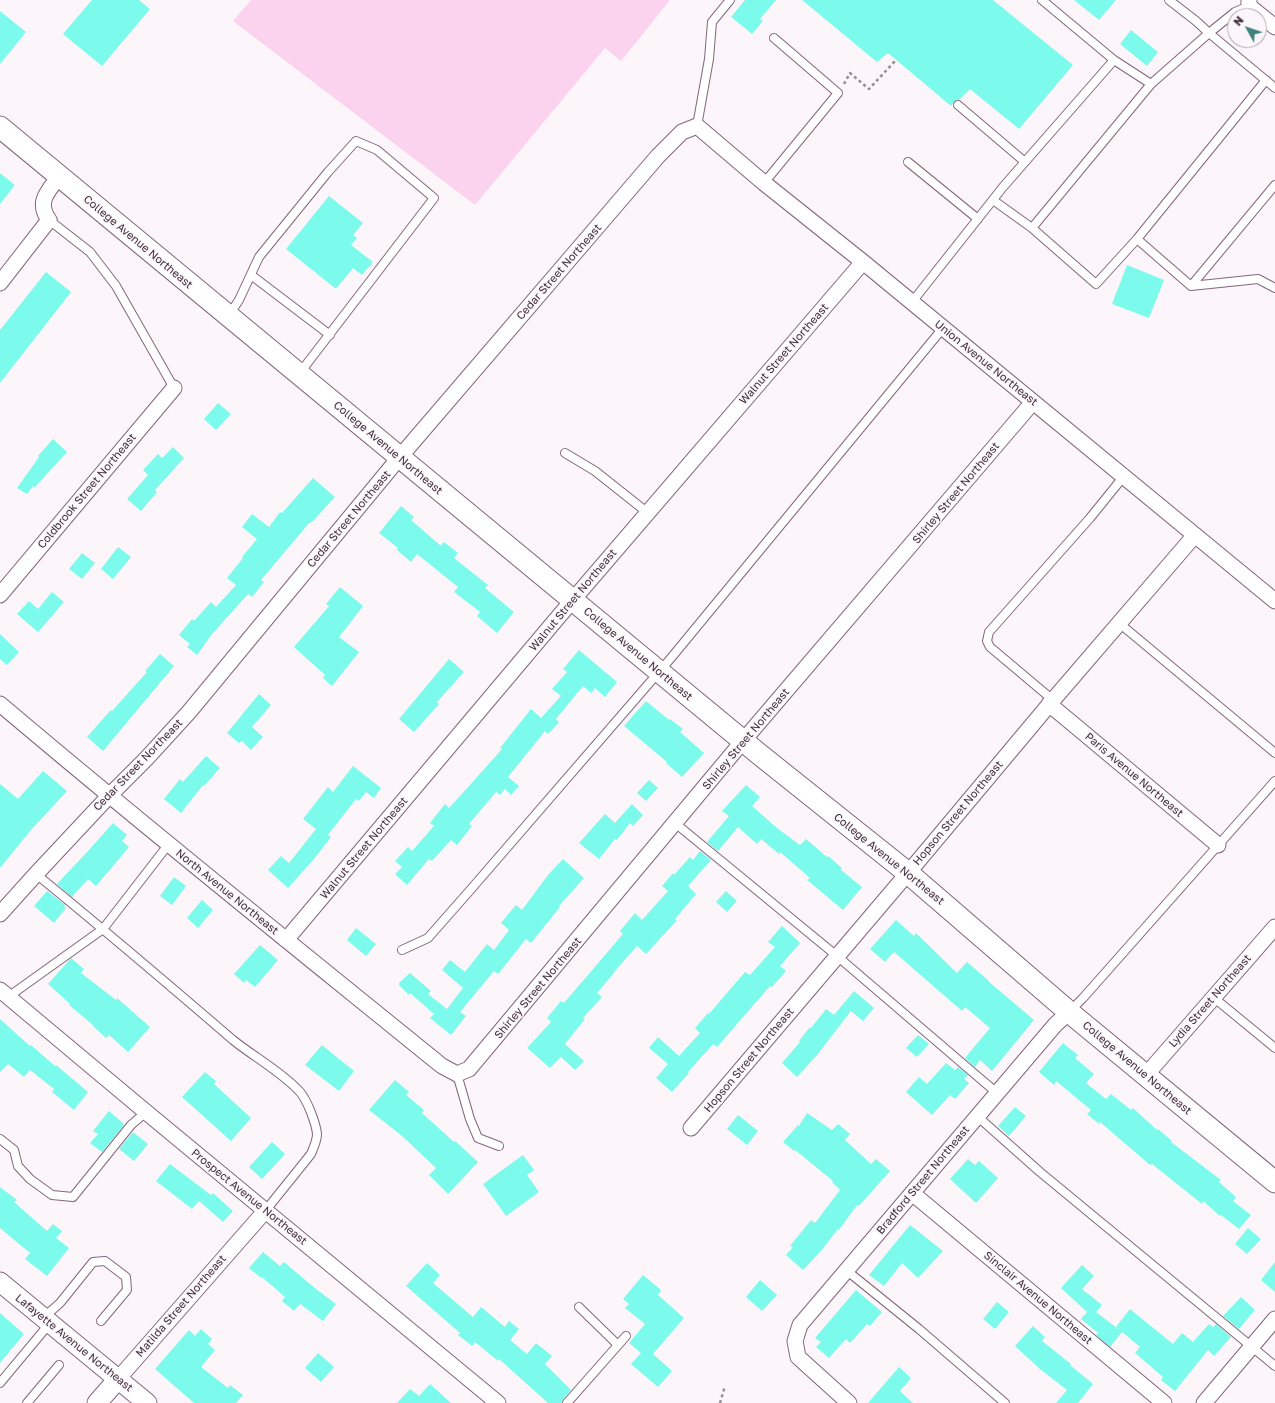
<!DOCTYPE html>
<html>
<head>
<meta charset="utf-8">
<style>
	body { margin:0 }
	#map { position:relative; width:1275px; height:1403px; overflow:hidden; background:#fcf5f9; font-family:"Golos Text",sans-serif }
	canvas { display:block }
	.north { position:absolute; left:1227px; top:8px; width:40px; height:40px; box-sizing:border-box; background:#fcf5f9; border:1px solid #afa6ac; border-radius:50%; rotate:310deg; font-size:11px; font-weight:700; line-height:16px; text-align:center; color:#3c2f38 }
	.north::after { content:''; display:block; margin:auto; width:14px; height:18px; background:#3d837b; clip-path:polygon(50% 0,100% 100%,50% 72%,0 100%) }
</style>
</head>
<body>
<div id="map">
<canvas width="1275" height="1403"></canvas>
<div class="north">N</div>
</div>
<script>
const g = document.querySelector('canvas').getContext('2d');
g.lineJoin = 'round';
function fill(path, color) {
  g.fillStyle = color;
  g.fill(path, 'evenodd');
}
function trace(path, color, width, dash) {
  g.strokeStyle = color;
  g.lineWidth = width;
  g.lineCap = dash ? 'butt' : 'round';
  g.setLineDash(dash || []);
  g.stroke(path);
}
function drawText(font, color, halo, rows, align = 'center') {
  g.font = font + ' "Golos Text",sans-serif';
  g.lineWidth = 3;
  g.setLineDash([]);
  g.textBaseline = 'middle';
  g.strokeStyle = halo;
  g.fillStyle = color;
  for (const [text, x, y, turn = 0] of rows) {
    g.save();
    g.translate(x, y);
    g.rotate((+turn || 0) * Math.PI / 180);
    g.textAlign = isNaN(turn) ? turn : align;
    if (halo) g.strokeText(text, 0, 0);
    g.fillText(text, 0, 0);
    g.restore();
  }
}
const green = new Path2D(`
	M 251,0 L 670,0 L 621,61 L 605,48 L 475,205 L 233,21 Z`);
const building = new Path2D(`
	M 92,0 L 139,0 L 150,9 L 102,66 L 63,34 Z
	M 745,0 L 776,0 L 760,19 L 763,21 L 752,34 L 731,17 Z
	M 802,0 L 993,0 L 1073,65 L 1019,129 L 970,89 L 959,100 L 954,101 L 951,106 L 888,53 L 877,62 Z
	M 1074,0 L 1116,0 L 1099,20 Z
	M 0,11 L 26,32 L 0,64 Z
	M 1131,30 L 1158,52 L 1147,66 L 1120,44 Z
	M 0,173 L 15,185 L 0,204 Z
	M 329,196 L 363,223 L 353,235 L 357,238 L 351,245 L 373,262 L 362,275 L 353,268 L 336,289 L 286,249 Z
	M 1127,265 L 1164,280 L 1149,318 L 1112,304 Z
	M 46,272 L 71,292 L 0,383 L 0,330 Z
	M 218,403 L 231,414 L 216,430 L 204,419 Z
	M 53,439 L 67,452 L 34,488 L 33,486 L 27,494 L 17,488 L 39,457 L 38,456 Z
	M 173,447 L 184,458 L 155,490 L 157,492 L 141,511 L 127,499 L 148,475 L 143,470 L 158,454 L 162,458 Z
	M 313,478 L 335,497 L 311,523 L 310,522 L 261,580 L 264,582 L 252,597 L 248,594 L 212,634 L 197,655 L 187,647 L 190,644 L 179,635 L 192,619 L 194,621 L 211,602 L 216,607 L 236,585 L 227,578 L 243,558 L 242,557 L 257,539 L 242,527 L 252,514 L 269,527 L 280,512 L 282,513 Z
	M 401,506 L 414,517 L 411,520 L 441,546 L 444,542 L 458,553 L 454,558 L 488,585 L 485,588 L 514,612 L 497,633 L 477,616 L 480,612 L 454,592 L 458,587 L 417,554 L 411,562 L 397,550 L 398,548 L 379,533 Z
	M 118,547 L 131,557 L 113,579 L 101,569 Z
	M 82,553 L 95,563 L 82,579 L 69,569 Z
	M 340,587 L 363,606 L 339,637 L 359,652 L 332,686 L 323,678 L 325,675 L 294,647 L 329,606 L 326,604 Z
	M 52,592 L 64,602 L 38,632 L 17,614 L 29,601 L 38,609 Z
	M 0,634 L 19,652 L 7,665 L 0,659 Z
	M 579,650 L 617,682 L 605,697 L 595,688 L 591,693 L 583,686 L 556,719 L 559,722 L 548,734 L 545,731 L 508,777 L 519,786 L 511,795 L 505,789 L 500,795 L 496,792 L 469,824 L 472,826 L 457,845 L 451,840 L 432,861 L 429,859 L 407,885 L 395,874 L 402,867 L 395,861 L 408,847 L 412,851 L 434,826 L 430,823 L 445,804 L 449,808 L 470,785 L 502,749 L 500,748 L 531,709 L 541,718 L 561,696 L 552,689 L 567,672 L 563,669 Z
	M 160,654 L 174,666 L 103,751 L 87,737 L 111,710 L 112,711 L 147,672 L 145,671 Z
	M 449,659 L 464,672 L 437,702 L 439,704 L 414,732 L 399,719 Z
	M 259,694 L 271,705 L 252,727 L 263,737 L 251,750 L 242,741 L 239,743 L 227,733 Z
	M 646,701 L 669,720 L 670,719 L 683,729 L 680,732 L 704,753 L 682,777 L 666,763 L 667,762 L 624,726 Z
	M 206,756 L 220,768 L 204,786 L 203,785 L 181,813 L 164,799 L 180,779 L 183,782 Z
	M 353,766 L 381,788 L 374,798 L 366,792 L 359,801 L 356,799 L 328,835 L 331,837 L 314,859 L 288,888 L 268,870 L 281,856 L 289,863 L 316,829 L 303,819 L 328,787 L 333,792 Z
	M 43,771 L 67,791 L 30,831 L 0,868 L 0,784 L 18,799 Z
	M 649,780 L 658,788 L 646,801 L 637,793 Z
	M 746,785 L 760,797 L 752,806 L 777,828 L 800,845 L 806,839 L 827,857 L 828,856 L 842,868 L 841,870 L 862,887 L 843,910 L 807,880 L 810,878 L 780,852 L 779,854 L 761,839 L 757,844 L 738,827 L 718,851 L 707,842 L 729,816 L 722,811 Z
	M 632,804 L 643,815 L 633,826 L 630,823 L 617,840 L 615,839 L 599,859 L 579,843 L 605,814 L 615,823 Z
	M 113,823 L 127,835 L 122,841 L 129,847 L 96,886 L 88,879 L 72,897 L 57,884 L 88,851 Z
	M 700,851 L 711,860 L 688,886 L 696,894 L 675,919 L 677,920 L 646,954 L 637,946 L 613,973 L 614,973 L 597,993 L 602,997 L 583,1018 L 585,1019 L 565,1044 L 584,1061 L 575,1070 L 561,1057 L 550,1068 L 527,1048 L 551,1022 L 547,1018 L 561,1001 L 564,1003 L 623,934 L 620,931 L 635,913 L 642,920 L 668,891 L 662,886 L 673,873 L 674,875 L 690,857 L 693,860 Z
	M 563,859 L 584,878 L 559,906 L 560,907 L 531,943 L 526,939 L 498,974 L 494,971 L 460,1012 L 466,1016 L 451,1035 L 430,1018 L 434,1014 L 410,993 L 409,995 L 399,985 L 399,983 L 410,973 L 431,991 L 428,994 L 447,1009 L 463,988 L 442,970 L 450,960 L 465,972 L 487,944 L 494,950 L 509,930 L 501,923 L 516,905 L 522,910 L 548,875 Z
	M 174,877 L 186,886 L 172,905 L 160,896 Z
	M 47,891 L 65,905 L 64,906 L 66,908 L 54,923 L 34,906 Z
	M 726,891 L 737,901 L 727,912 L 716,902 Z
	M 202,900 L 213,910 L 198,928 L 187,918 Z
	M 896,920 L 914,936 L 916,933 L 957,973 L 967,962 L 989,981 L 988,981 L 1034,1020 L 992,1071 L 980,1060 L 975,1067 L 965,1058 L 990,1028 L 965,1007 L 962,1011 L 894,952 L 885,962 L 870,949 Z
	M 782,926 L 800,943 L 780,966 L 786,971 L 772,987 L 770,986 L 717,1047 L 713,1044 L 688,1072 L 689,1073 L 672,1092 L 656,1078 L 668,1064 L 649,1048 L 658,1037 L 679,1056 L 700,1033 L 695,1028 L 708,1013 L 709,1014 L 745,972 L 750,975 L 775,947 L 768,942 Z
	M 356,928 L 376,944 L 366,956 L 347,940 Z
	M 260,945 L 278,960 L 255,987 L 246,980 L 244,983 L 234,974 Z
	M 71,958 L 84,969 L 81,973 L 116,1000 L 117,998 L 150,1027 L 128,1052 L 109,1035 L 106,1038 L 93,1026 L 93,1025 L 69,1005 L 70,1004 L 48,984 Z
	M 854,991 L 874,1008 L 863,1021 L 851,1011 L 817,1055 L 797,1077 L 782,1063 L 800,1042 L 799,1041 L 810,1027 L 811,1028 L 826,1009 L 834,1015 Z
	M 0,1019 L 30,1046 L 31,1045 L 55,1066 L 56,1065 L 88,1092 L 74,1110 L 52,1092 L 54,1089 L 30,1070 L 24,1077 L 8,1064 L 0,1072 Z
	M 918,1035 L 929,1044 L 917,1057 L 906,1048 Z
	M 1063,1043 L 1078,1055 L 1075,1058 L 1094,1074 L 1086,1083 L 1106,1099 L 1111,1094 L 1131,1110 L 1133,1108 L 1157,1130 L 1158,1129 L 1172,1141 L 1171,1142 L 1221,1180 L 1219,1182 L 1236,1197 L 1233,1201 L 1251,1215 L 1239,1229 L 1221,1215 L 1220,1216 L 1203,1201 L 1202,1204 L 1152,1164 L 1150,1165 L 1100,1122 L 1099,1124 L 1087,1114 L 1091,1110 L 1056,1081 L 1054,1085 L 1039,1072 Z
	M 322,1045 L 354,1071 L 339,1091 L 305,1065 Z
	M 946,1063 L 955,1070 L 958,1067 L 968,1075 L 964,1079 L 969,1083 L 955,1099 L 950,1095 L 932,1115 L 906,1092 L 919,1077 L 927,1084 Z
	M 205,1072 L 216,1081 L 214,1084 L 251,1118 L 231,1141 L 182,1097 Z
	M 395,1080 L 409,1092 L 406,1095 L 424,1110 L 422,1113 L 454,1142 L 455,1141 L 478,1162 L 448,1194 L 429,1175 L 436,1168 L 402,1136 L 369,1110 Z
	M 1015,1107 L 1026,1116 L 1009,1136 L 998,1126 Z
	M 109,1111 L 123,1123 L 124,1125 L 102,1152 L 90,1143 L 98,1134 L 93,1131 Z
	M 807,1113 L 832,1130 L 838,1124 L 850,1134 L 845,1140 L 871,1164 L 876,1159 L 890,1171 L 859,1206 L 857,1205 L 839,1230 L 838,1229 L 821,1251 L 803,1270 L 786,1255 L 793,1247 L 790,1246 L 811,1220 L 815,1223 L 840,1190 L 832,1182 L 833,1181 L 795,1150 L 794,1151 L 783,1142 L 798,1125 L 799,1126 Z
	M 738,1115 L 758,1131 L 747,1145 L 727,1129 Z
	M 133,1132 L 148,1144 L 134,1161 L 119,1149 Z
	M 272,1142 L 285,1154 L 262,1179 L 249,1167 Z
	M 523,1155 L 534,1170 L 527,1175 L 539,1192 L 506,1216 L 483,1184 Z
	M 968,1159 L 975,1165 L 979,1161 L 998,1178 L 976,1203 L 950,1179 Z
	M 170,1164 L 211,1195 L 213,1193 L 233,1211 L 223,1222 L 199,1201 L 192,1209 L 156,1181 Z
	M 0,1187 L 17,1200 L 14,1202 L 47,1231 L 53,1224 L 62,1231 L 56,1238 L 69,1248 L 47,1276 L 25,1259 L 30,1253 L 0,1228 Z
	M 910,1225 L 943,1251 L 918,1278 L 902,1263 L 884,1286 L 869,1275 Z
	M 1248,1228 L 1261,1239 L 1247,1254 L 1235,1244 Z
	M 263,1252 L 280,1266 L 284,1262 L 316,1289 L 336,1304 L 323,1321 L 300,1304 L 294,1311 L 282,1301 L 285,1297 L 262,1277 L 261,1278 L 249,1268 Z
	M 1275,1262 L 1275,1292 L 1261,1280 Z
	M 427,1263 L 440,1275 L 433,1283 L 473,1317 L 481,1307 L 505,1327 L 509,1321 L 519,1329 L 510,1340 L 527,1354 L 536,1343 L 552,1356 L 545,1364 L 571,1390 L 563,1399 L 562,1403 L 548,1403 L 499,1359 L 498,1361 L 475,1342 L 472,1346 L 458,1335 L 460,1333 L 406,1286 Z
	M 1082,1265 L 1094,1276 L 1082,1289 L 1102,1305 L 1096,1312 L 1122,1332 L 1110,1347 L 1096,1335 L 1098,1333 L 1081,1319 L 1087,1312 L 1061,1288 Z
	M 643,1275 L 661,1290 L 658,1295 L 684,1318 L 653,1354 L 672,1371 L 658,1387 L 631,1364 L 641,1353 L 629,1343 L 645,1324 L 625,1308 L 629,1304 L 623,1299 Z
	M 760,1280 L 777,1295 L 762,1311 L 746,1297 Z
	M 856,1290 L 882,1312 L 870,1326 L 867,1324 L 850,1343 L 846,1339 L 829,1358 L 816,1347 L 821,1342 L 815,1338 Z
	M 1241,1297 L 1255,1310 L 1239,1329 L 1223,1316 Z
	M 997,1302 L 1009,1312 L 995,1329 L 983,1319 Z
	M 1130,1309 L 1173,1344 L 1182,1333 L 1193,1342 L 1209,1324 L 1213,1327 L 1216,1324 L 1231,1337 L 1214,1356 L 1208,1350 L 1175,1391 L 1161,1380 L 1163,1377 L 1135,1353 L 1140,1347 L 1116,1327 Z
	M 0,1313 L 24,1334 L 0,1363 Z
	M 1033,1326 L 1045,1337 L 1042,1341 L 1071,1364 L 1070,1365 L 1093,1384 L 1078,1403 L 1056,1403 L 1067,1390 L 1041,1370 L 1015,1346 Z
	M 201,1329 L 212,1339 L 208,1344 L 215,1350 L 201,1367 L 228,1388 L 230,1385 L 243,1395 L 236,1403 L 194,1403 L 155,1369 L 189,1330 L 195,1336 Z
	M 318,1353 L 334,1367 L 321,1382 L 305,1368 Z
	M 899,1367 L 911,1378 L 900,1391 L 913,1403 L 868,1403 Z
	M 430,1384 L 451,1403 L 397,1403 L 410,1389 L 419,1396 Z`);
const path = new Path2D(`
	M 844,84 L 850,73 L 869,89 L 896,60
	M 720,1403 L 725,1386`);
const service = new Path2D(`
	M 1042,0 L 1114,60 L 1151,84
	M 1169,0 L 1196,21 L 1209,33 L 1235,12 L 1249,6
	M 958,105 L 1025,162
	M 697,126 L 709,59 L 712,22 L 730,0
	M 908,162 L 978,219
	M 764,183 L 838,93 L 774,38
	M 993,200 L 1032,228 L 1096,284 L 1137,239 L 1266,80
	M 49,220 L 90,252 L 116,286 L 174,388
	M 1032,228 L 1151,84 L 1209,33 L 1275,88
	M 1137,239 L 1191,286 L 1258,279 L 1275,288
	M 251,275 L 330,335
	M 1191,286 L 1275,185
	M 912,302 L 1003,187 L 1114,60
	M 229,315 L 239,300 L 259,257 L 328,172 L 356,141 L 377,150 L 434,198 L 299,374
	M 565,453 L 595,471 L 648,513
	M 1119,623 L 1275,753
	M 1053,700 L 990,647 L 987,641 L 989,632 L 1090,518 L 1124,476
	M 675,823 L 837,956 L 997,1093
	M 36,874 C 102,928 168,984 233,1040 C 254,1057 282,1072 300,1092 C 307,1100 316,1123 317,1134 C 317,1141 313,1149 311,1154 L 266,1210
	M 402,950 L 428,938 L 472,888 L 671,658 L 943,328
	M 8,997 L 103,929 L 168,845
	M 1213,997 L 1275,1048
	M 1070,1011 L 1083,998 L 1275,781
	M 457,1074 L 470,1119 L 478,1138 L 499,1146
	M 977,1116 L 1040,1172 L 1275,1366
	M 0,1139 L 14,1150 L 18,1166 L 30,1179 L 52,1195 L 73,1197 L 131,1125 L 146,1112
	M 846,1270 L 919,1329 L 1005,1403
	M 579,1307 L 618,1345
	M 43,1318 L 60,1303 L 93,1262 L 105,1261 L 126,1277 L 127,1290 L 101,1321
	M 0,1383 L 50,1323
	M 27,1403 L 59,1365
	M 567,1403 L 626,1336`);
const minor = new Path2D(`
	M 1249,0 L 1249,6 L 1275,27
	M 0,283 L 49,220 C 36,202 48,191 59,177
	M 0,595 L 174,388
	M 0,704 C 145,827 294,946 442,1066 L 457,1074 L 469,1069 L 743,741 L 1033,402
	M 1049,704 L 1218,845
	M 0,914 L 36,874 L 109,796 L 146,759 L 189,712 L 399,458 L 658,156 L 682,132 L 697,126 L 764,183 L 863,262 L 1275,601
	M 286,940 L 560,615 L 863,262
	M 0,990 L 146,1112 L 498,1403
	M 1146,1075 L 1275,927
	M 691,1128 L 919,860 L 1053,700 L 1195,535
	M 912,1193 L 1164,1403
	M 118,1379 L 266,1210
	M 849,1403 L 798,1357 L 795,1341 L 800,1325 L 1055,1025 L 1069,1012
	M 1204,1403 L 1275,1319`);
const tertiary = new Path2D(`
	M 0,1282 L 147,1403
	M 97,1403 L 118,1379`);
const secondary = new Path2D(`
	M 0,127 L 759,754 L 908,873 L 1069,1012 L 1275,1182`);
const streetNames = [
	["College Avenue Northeast",138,242,40],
	["Cedar Street Northeast",559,272,-49],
	["Walnut Street Northeast",784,354,-49],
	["Union Avenue Northeast",986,363,39],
	["College Avenue Northeast",388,448,40],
	["Coldbrook Street Northeast",87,491,-50],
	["Shirley Street Northeast",956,493,-50],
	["Cedar Street Northeast",349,519,-50],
	["Walnut Street Northeast",573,600,-50],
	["College Avenue Northeast",638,654,40],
	["Shirley Street Northeast",746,739,-50],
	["Cedar Street Northeast",138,765,-46],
	["Paris Avenue Northeast",1134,775,40],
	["Hopson Street Northeast",958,813,-50],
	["Walnut Street Northeast",364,848,-50],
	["College Avenue Northeast",889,859,39],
	["North Avenue Northeast",227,892,39],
	["Shirley Street Northeast",538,988,-50],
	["Lydia Street Northeast",1210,1001,-49],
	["Hopson Street Northeast",749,1060,-50],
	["College Avenue Northeast",1137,1068,40],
	["Bradford Street Northeast",923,1180,-50],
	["Prospect Avenue Northeast",249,1197,39],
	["Sinclair Avenue Northeast",1038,1298,40],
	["Matilda Street Northeast",181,1306,-49],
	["Lafayette Avenue Northeast",74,1343,39]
];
fill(green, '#fcd3ee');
fill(building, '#7cfaec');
trace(service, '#84667a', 10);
trace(minor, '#84667a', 17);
trace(tertiary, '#84667a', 21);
trace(secondary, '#84667a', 23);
trace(path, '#968c92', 2.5, [3, 3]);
trace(service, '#fff', 8);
trace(minor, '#fff', 15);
trace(tertiary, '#fff', 19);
trace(secondary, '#fff', 21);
drawText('11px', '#3c2f38', '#fcf5f9', streetNames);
</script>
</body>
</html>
